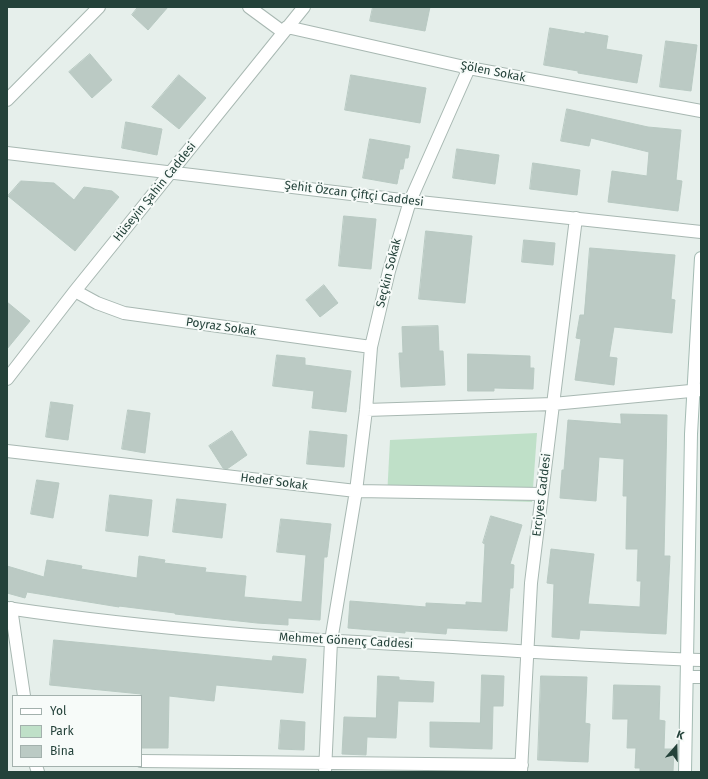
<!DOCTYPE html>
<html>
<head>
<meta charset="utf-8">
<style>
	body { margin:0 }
	#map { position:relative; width:708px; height:779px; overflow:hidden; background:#e6efeb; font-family:"Fira Sans",sans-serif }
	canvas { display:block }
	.frame { position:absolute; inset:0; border:8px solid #24423a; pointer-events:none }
	.legend { position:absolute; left:12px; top:695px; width:130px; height:72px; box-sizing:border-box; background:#f7fbf9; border:1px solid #a3b1ad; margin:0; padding:5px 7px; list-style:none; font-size:12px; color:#24423a }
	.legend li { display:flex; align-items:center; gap:8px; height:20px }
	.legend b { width:20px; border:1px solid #a3b1ad }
	.north { position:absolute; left:656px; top:727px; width:40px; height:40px; -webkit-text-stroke:3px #f7fbf9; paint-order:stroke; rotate:20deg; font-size:11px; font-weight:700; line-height:16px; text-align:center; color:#24423a }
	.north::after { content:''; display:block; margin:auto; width:14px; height:18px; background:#24423a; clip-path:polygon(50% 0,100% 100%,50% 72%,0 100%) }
</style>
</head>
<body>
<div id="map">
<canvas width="708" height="779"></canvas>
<div class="frame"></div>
<ul class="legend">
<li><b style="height:5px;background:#fff"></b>Yol</li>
<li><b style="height:11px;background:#bfe0c8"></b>Park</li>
<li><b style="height:11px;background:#bbcac4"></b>Bina</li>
</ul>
<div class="north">K</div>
</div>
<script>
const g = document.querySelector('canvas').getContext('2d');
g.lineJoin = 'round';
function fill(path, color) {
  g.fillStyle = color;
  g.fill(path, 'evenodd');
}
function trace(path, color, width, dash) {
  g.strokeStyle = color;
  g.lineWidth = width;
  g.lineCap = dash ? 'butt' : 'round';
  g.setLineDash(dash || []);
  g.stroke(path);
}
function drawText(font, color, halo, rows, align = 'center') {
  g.font = font + ' "Fira Sans",sans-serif';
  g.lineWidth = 4;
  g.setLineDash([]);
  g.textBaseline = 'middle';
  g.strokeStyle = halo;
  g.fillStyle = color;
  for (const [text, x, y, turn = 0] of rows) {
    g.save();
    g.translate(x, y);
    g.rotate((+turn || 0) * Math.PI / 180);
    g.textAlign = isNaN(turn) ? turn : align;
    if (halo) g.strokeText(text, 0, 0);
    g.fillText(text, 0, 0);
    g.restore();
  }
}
const green = new Path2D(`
	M 537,433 L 532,502 L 387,497 L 390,440 Z`);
const building = new Path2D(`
	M 138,7 L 168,7 L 148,30 L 132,15 Z
	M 373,7 L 430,7 L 425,31 L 370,21 Z
	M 550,28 L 585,34 L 585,32 L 608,36 L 606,49 L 642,55 L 637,83 L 578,73 L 578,71 L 544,65 Z
	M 666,41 L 697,45 L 691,91 L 660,87 Z
	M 90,54 L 112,80 L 92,98 L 69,72 Z
	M 179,75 L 206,98 L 179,129 L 152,107 Z
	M 351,75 L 426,88 L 420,123 L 345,110 Z
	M 567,109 L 648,127 L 681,130 L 676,180 L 682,181 L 678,211 L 608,202 L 612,171 L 647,176 L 649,152 L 591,138 L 589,146 L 561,141 Z
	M 126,122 L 162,129 L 157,155 L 122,148 Z
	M 370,139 L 410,146 L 408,158 L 405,158 L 403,169 L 400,169 L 397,184 L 363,178 Z
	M 457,149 L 499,155 L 495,184 L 453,178 Z
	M 533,163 L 580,170 L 577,195 L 530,189 Z
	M 21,181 L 54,183 L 74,200 L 84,187 L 112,191 L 119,197 L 75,251 L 8,196 Z
	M 344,216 L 376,219 L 371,269 L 339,266 Z
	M 426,231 L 472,236 L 465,303 L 419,299 Z
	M 524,240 L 555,243 L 553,265 L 522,262 Z
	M 590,248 L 675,255 L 671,299 L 675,300 L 672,333 L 614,327 L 609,357 L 617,358 L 614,385 L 575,380 L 581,339 L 576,338 L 580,315 L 584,315 Z
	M 324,285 L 338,303 L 320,317 L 306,300 Z
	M 7,302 L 30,321 L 7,349 Z
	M 438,326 L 439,351 L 443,351 L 445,385 L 401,387 L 399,353 L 403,353 L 402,327 Z
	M 468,354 L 530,356 L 530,368 L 534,368 L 533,389 L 494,388 L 494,391 L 468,391 Z
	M 277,355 L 305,358 L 305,365 L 351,371 L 346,412 L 312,408 L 314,391 L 273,386 Z
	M 51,402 L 73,405 L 68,440 L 46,437 Z
	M 128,410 L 150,413 L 145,453 L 122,449 Z
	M 621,414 L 667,415 L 664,556 L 670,556 L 666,634 L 580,630 L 579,639 L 552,637 L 554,584 L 547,583 L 551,549 L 594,554 L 588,604 L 640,607 L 641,581 L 637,581 L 638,549 L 626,549 L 627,496 L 623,496 L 624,459 L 599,457 L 596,501 L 560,498 L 562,470 L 564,470 L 568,420 L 621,424 Z
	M 232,431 L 247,455 L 227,469 L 223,468 L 209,446 Z
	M 310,431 L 347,435 L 344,467 L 307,464 Z
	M 37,480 L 59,483 L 53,518 L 31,514 Z
	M 110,495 L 152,500 L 148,536 L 106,531 Z
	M 177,499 L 226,504 L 222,538 L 173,532 Z
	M 491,516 L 522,525 L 510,564 L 514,565 L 513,588 L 510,588 L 507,631 L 447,628 L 446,634 L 405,631 L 405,633 L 348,628 L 350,601 L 426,607 L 426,603 L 466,605 L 466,602 L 482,603 L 485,544 L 483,543 Z
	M 281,519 L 331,524 L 327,557 L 324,557 L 320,620 L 288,618 L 288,625 L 257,623 L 175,614 L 175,613 L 119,606 L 119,607 L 27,592 L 25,598 L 7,593 L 7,566 L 44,577 L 47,560 L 82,566 L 81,569 L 137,578 L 139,556 L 165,560 L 164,563 L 206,568 L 205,572 L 246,576 L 244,597 L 302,602 L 306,555 L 277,552 Z
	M 54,640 L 272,661 L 273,656 L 306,659 L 303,693 L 216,685 L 214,701 L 169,696 L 168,748 L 141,748 L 141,694 L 50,685 Z
	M 482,675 L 504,676 L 503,706 L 493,706 L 492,749 L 430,747 L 430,722 L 480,723 Z
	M 378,676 L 399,677 L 399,680 L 434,682 L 433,702 L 398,701 L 396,738 L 367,737 L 366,755 L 342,754 L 344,717 L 376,718 Z
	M 541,676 L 587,677 L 585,723 L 590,724 L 588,762 L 538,760 Z
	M 614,685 L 660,686 L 659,720 L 665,721 L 664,749 L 674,749 L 673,772 L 640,772 L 640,768 L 635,768 L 636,748 L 627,748 L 628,719 L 613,719 Z
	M 281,720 L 305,722 L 304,750 L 279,749 Z`);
const minor = new Path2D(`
	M 249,7 L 283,32
	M 287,27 L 469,68 L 701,111
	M 7,100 L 99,7
	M 7,153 L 410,201 L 701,232
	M 75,291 L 97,303 L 124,313 L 371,347
	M 7,379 L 75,291 L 304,7
	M 366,410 L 553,404 L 701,390
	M 7,451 L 356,491 L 542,494
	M 7,608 C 155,630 304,640 453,647 C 536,652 618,657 701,660
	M 11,608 L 24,696
	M 687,677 L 701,677
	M 141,761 L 522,765
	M 36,766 L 38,772
	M 325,772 L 331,641 L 356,491 L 366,410 L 371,347 L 389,271 L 410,201 L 469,68
	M 521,772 L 531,583 L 576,218`);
const secondary = new Path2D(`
	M 685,772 L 691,434 L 701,258`);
const streetNames = [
	["Şölen Sokak",493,72,11],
	["Hüseyin Şahin Caddesi",155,192,-51],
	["Şehit Özcan Çiftçi Caddesi",354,194,7],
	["Seçkin Sokak",389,273,-76],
	["Poyraz Sokak",221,327,8],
	["Hedef Sokak",274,482,7],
	["Erciyes Caddesi",542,495,-83],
	["Mehmet Gönenç Caddesi",346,641,3]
];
fill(green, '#bfe0c8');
fill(building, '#bbcac4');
trace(building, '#b8c9c2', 1);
trace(minor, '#a8b8b2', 14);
trace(secondary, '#a4bbb3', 14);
trace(minor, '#fff', 12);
trace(secondary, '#fff', 12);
drawText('12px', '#24423a', '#f7fbf9', streetNames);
</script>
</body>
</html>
